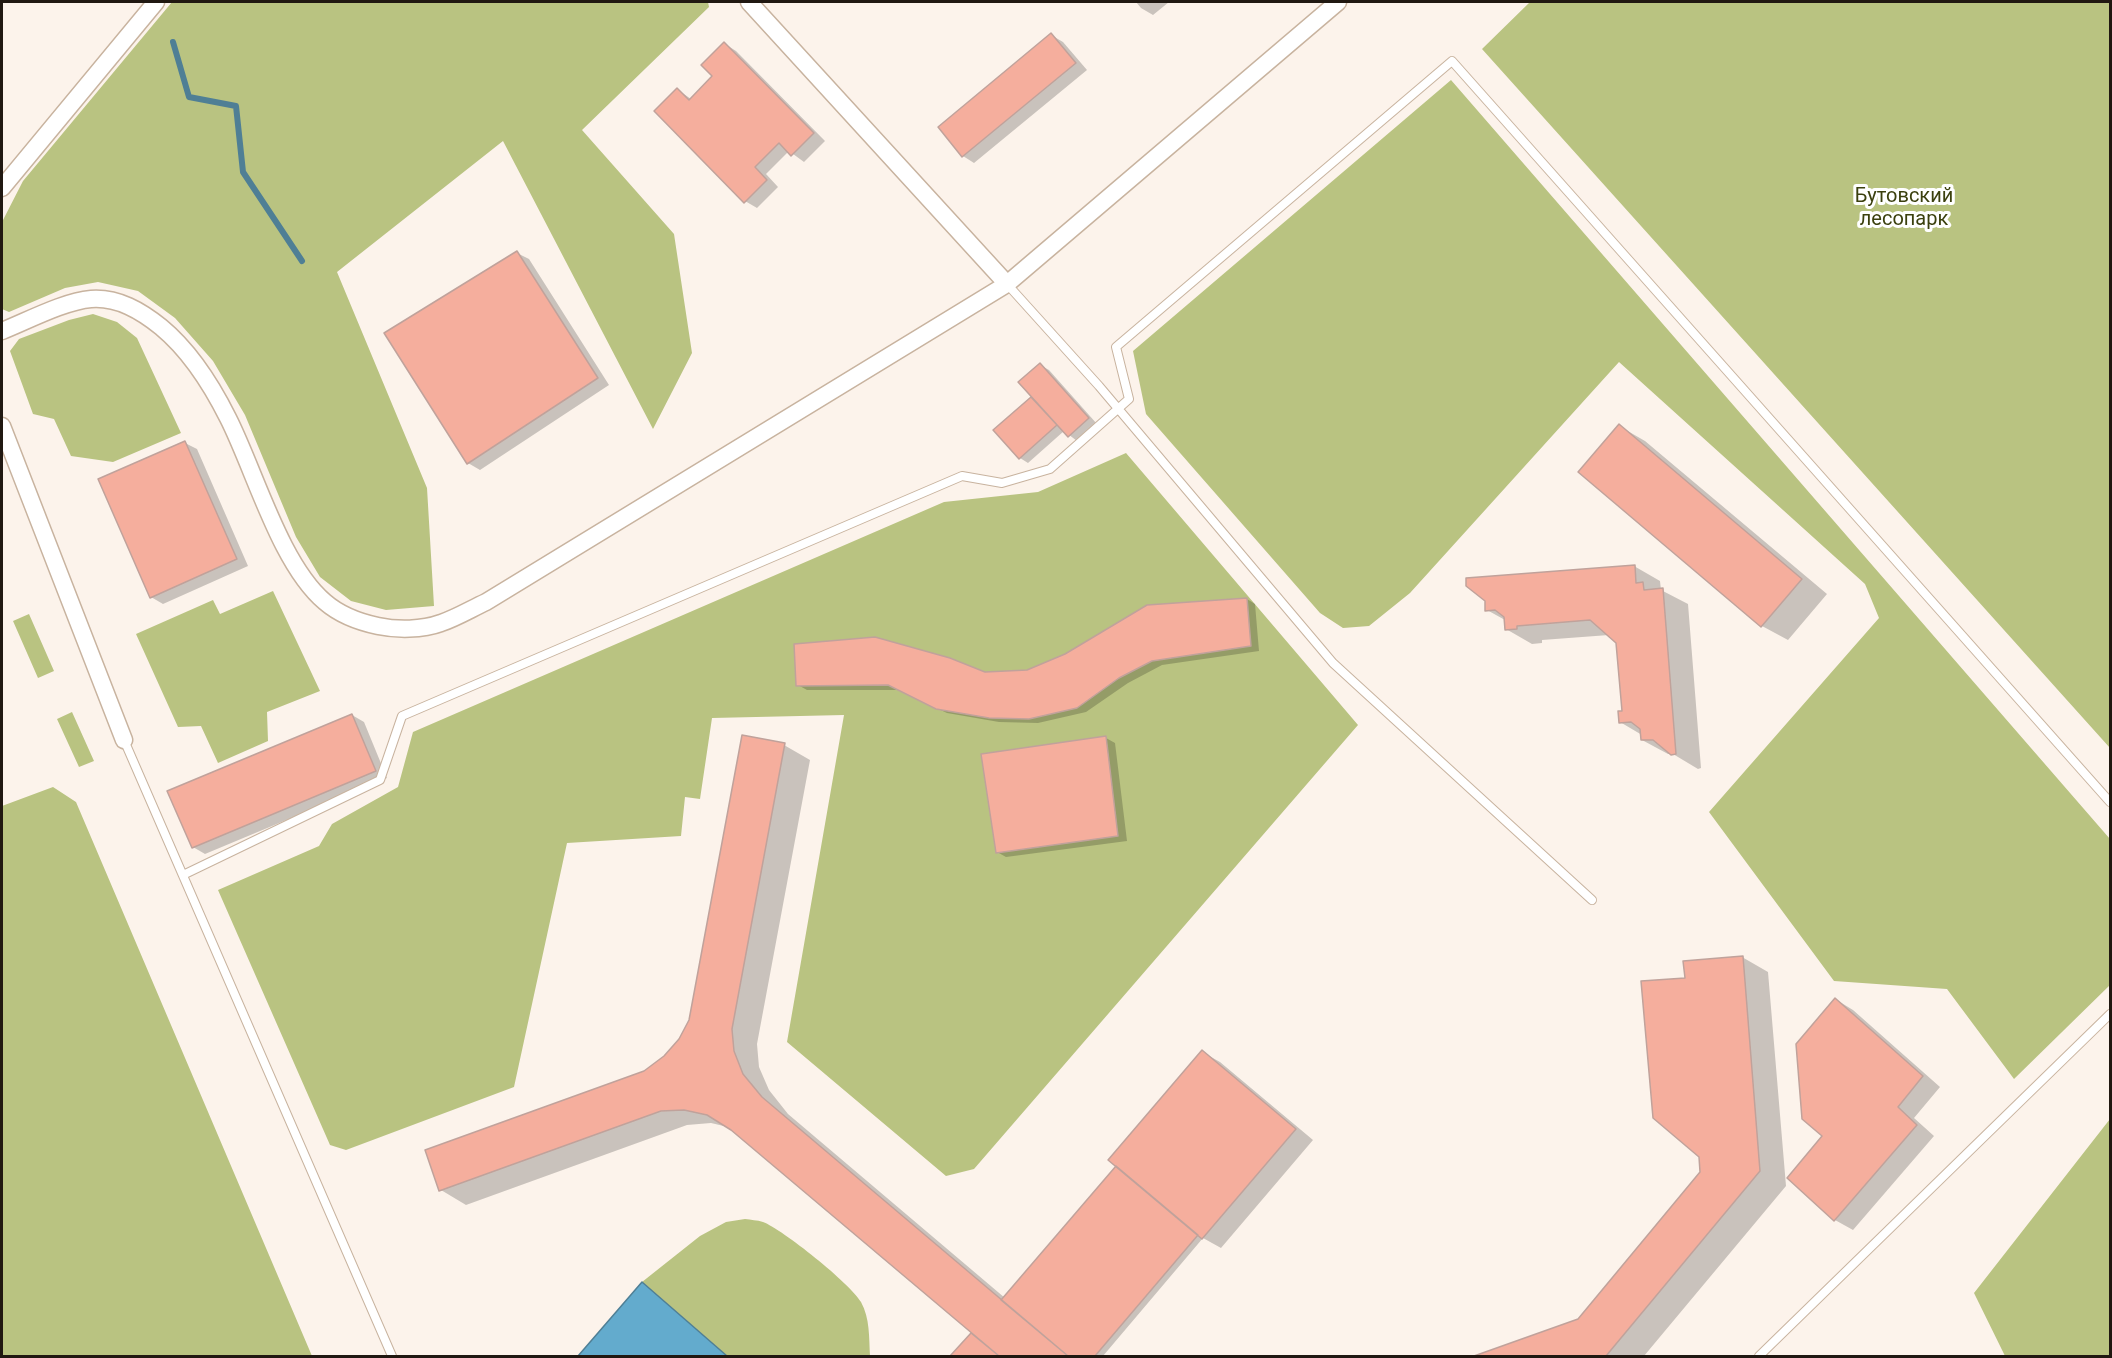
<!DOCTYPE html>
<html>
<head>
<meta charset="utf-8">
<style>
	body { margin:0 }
	#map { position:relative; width:2112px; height:1358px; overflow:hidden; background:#fcf3eb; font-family:Roboto,sans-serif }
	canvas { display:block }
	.frame { position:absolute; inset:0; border:3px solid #201811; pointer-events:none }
</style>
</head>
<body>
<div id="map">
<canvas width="2112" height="1358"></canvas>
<div class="frame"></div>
</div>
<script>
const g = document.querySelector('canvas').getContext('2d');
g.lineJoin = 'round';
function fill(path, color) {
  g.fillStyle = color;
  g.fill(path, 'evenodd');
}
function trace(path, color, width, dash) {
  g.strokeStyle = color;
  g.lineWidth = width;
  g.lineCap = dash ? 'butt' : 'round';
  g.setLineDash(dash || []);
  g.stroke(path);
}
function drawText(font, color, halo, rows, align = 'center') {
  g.font = font + ' Roboto,sans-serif';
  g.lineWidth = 6;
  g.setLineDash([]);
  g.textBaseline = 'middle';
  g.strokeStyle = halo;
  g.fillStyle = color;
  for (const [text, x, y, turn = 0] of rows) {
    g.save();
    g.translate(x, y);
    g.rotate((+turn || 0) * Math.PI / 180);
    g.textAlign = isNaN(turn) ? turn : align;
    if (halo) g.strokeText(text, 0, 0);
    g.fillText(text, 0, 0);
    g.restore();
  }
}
const forest = new Path2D(`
	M 172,2 L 708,2 L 709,7 L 582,130 L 674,234 L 692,353 L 653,429 L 503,141 L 337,272 L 427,488 L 434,606 L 386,610 L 351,601 L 320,577 L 296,537 L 245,415 L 213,361 L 175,318 L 138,291 L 98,282 L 65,288 L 9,312 L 2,309 L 2,222 L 23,181 Z
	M 1530,2 L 2110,2 L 2110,748 L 1482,49 Z
	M 1451,80 L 2110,839 L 2110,985 L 2014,1079 L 1947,989 L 1834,981 L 1709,812 L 1879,618 L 1865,584 L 1619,362 L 1410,593 L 1369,626 L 1343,628 L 1320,613 L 1146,414 L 1133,351 Z
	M 93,314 L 117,322 L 137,338 L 181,433 L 113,462 L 71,456 L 54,419 L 33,414 L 10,351 L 19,339 L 69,320 Z
	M 1126,453 L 1358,725 L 974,1169 L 946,1176 L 787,1042 L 844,715 L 712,718 L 700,799 L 685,797 L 681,836 L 567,843 L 514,1087 L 346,1150 L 330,1145 L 218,890 L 319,846 L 332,824 L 398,787 L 413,732 L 944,502 L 1038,492 Z
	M 273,591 L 320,691 L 267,712 L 268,741 L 218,763 L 201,726 L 178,727 L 136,634 L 213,600 L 220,614 Z
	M 29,614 L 54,671 L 38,678 L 13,621 Z
	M 72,712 L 94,761 L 79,767 L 57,719 Z
	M 53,787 L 76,802 L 312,1356 L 2,1356 L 2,806 Z
	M 2110,1119 L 2110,1356 L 2005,1356 L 1974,1293 Z
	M 745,1219 C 751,1220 757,1220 763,1222 C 782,1229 851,1284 861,1302 C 870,1318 869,1338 870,1356 L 727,1356 L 642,1282 L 700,1236 L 726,1222 Z`);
const water = new Path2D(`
	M 642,1282 L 727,1356 L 578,1356 Z`);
const shadow = new Path2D(`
	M 1136,2 L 1169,2 L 1153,15 L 1141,8 Z
	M 1051,35 L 1063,42 L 1087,70 L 974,163 L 963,156 Z
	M 725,44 L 736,51 L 825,141 L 804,162 L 789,151 L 766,174 L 778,187 L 757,208 L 745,201 L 678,90 L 691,99 L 715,76 Z
	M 517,253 L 529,259 L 609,385 L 480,470 L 468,463 Z
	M 1040,365 L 1049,370 L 1097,424 L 1077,441 L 1064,431 L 1028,463 L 1020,458 L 996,430 L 1033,397 Z
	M 1619,426 L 1645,441 L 1827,594 L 1788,640 L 1762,626 L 1580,472 Z
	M 185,443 L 197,449 L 248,566 L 163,604 L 151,597 Z
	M 1634,566 L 1660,581 L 1661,590 L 1688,604 L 1701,768 L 1698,769 L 1673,754 L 1668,754 L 1642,740 L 1642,735 L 1620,722 L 1623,712 L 1618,642 L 1609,635 L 1542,640 L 1542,643 L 1532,644 L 1506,629 L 1505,620 L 1487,610 Z
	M 1247,599 L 1255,604 L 1259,651 L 1162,665 L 1128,683 L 1086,712 L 1038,723 L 999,722 L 947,713 L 898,690 L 807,690 L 798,685 L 1027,672 Z
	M 352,715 L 364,722 L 387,778 L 205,854 L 193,847 Z
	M 1106,738 L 1115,743 L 1127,841 L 1006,857 L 997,852 Z
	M 784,745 L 810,760 L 757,1044 L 759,1067 L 769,1090 L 788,1114 L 1005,1298 L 1118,1166 L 1202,1052 L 1220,1062 L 1313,1140 L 1221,1248 L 1203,1238 L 1103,1356 L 952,1356 L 973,1333 L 732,1128 L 711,1123 L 687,1125 L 466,1205 L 441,1190 L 644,1072 L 665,1057 L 680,1040 L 690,1021 Z
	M 1742,957 L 1768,972 L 1786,1186 L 1644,1356 L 1478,1356 L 1579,1320 L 1702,1172 L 1686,979 Z
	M 1835,999 L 1853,1010 L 1940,1087 L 1914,1118 L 1934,1136 L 1853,1230 L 1835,1220 L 1789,1178 L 1824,1136 Z`);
const stream = new Path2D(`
	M 173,42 L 189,97 L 236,106 L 243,172 L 302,261`);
const building = new Path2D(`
	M 1051,33 L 1076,63 L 962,157 L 938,127 Z
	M 724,42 L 814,133 L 791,156 L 779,143 L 755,167 L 767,180 L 744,203 L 654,111 L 677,88 L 689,100 L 712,76 L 701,65 Z
	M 517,251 L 598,378 L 467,464 L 384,333 Z
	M 1040,363 L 1089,418 L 1068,437 L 1018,382 Z
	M 1031,397 L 1057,425 L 1019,459 L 993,430 Z
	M 1619,424 L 1802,579 L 1761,627 L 1578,472 Z
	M 185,441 L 237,559 L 150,598 L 98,479 Z
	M 1635,565 L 1636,583 L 1643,582 L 1644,590 L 1663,588 L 1676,754 L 1671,755 L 1653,740 L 1641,740 L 1640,729 L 1631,722 L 1619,723 L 1618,711 L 1622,711 L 1616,643 L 1590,620 L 1517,626 L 1517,629 L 1505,630 L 1504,617 L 1495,610 L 1485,611 L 1485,601 L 1466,586 L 1466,578 Z
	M 1247,598 L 1251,646 L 1152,661 L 1119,678 L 1077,708 L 1029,719 L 989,718 L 936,709 L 888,685 L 796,686 L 794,644 L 875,637 L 950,658 L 985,672 L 1027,670 L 1065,654 L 1147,605 Z
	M 352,714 L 376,771 L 192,848 L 167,791 Z
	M 742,735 L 785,743 L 732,1029 L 734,1051 L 743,1074 L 762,1097 L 1068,1356 L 999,1356 L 731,1130 L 707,1115 L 684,1110 L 661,1111 L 439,1191 L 425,1150 L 644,1071 L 664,1056 L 679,1039 L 689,1020 Z
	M 1106,736 L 1118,836 L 996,853 L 981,754 Z
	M 1743,956 L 1760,1171 L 1606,1356 L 1474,1356 L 1578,1319 L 1700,1172 L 1699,1157 L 1653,1118 L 1641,981 L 1685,978 L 1683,961 Z
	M 1835,998 L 1923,1076 L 1898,1107 L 1917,1125 L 1834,1221 L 1787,1178 L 1822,1136 L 1802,1119 L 1796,1044 Z
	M 1202,1050 L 1296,1129 L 1202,1239 L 1108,1160 Z
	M 1116,1166 L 1198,1235 L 1095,1356 L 1068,1356 L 1001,1300 Z
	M 971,1333 L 999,1356 L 950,1356 Z`);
const service = new Path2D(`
	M 1007,284 L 1099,386 L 1333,663 L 1592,900
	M 124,740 L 392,1356
	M 183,875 L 380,780 L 402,716 L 962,476 L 1002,483 L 1050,469 L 1129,399 L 1116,347 L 1452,61 L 2110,802
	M 1759,1356 L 2110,1014`);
const minor = new Path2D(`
	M 749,2 L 1007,284
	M 2,188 L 156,2
	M 2,331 C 27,321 65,301 91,299 C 118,297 141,311 161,327 C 190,351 211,384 228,418 C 255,471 280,564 325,602 C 340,615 359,622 378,626 C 397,630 422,630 441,623 C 456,618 471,609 486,602 L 1007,284 L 1338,2
	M 2,426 L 124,740`);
const parkNames = [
	["Бутовский",1904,197],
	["лесопарк",1904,220]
];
fill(forest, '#b9c381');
fill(water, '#63abcd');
trace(water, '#4f7f95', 1.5);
fill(shadow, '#0003');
trace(stream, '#4f7f95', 6);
fill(building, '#f5ae9d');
trace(building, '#c0a29b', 1.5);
trace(service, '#c8b39f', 10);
trace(minor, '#c8b39f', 19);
trace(service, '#fff', 8);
trace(minor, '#fff', 16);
drawText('20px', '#3b400e', '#fff', parkNames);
</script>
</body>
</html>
